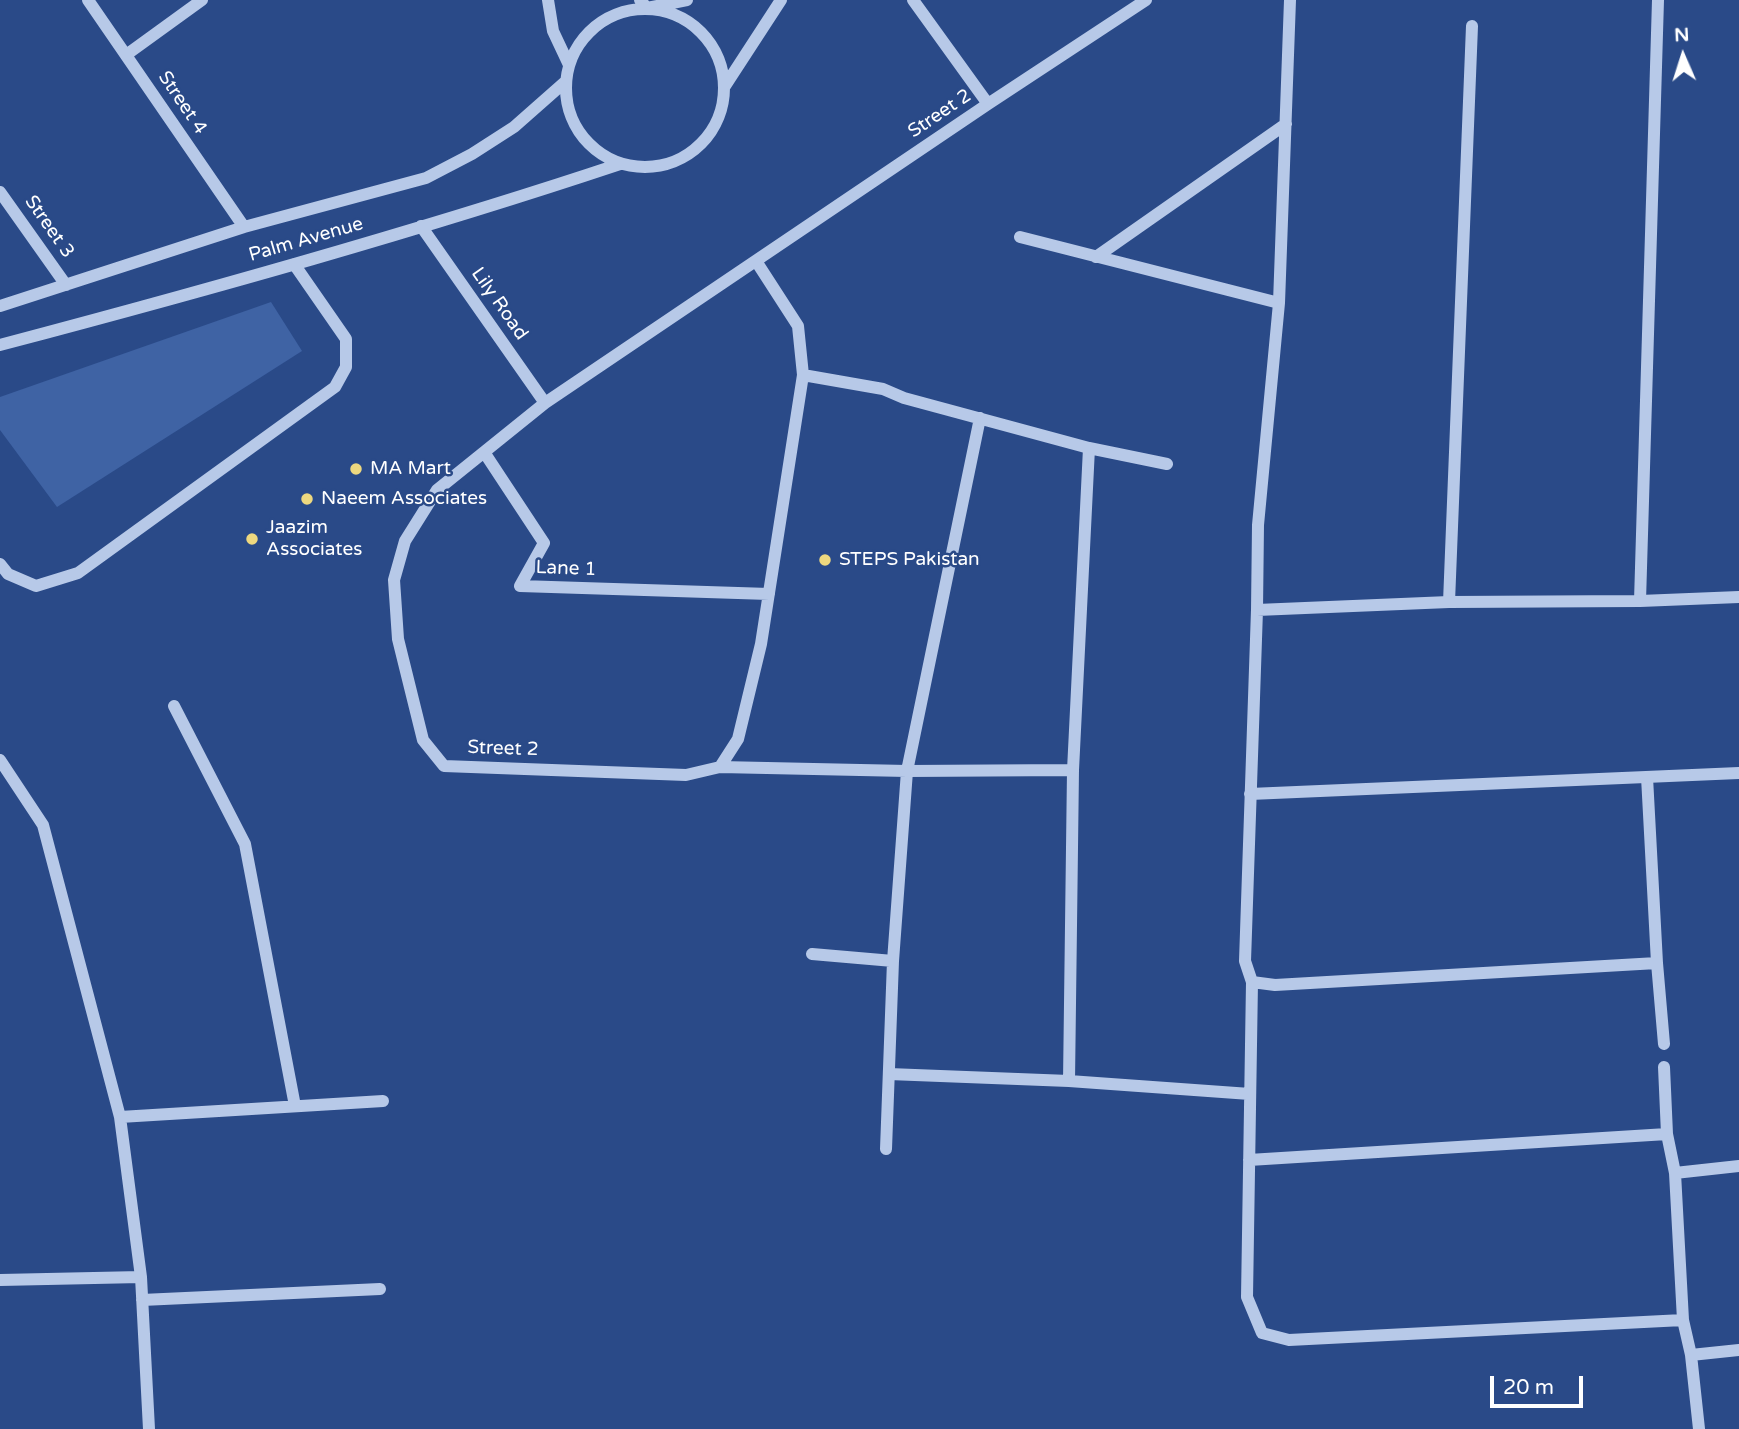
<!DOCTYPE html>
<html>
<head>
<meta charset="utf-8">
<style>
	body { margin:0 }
	#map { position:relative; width:1739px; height:1429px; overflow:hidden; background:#2a4a88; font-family:"Varela Round",sans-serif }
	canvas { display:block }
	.north { position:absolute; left:1648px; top:21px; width:70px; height:70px; -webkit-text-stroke:5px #2a4a88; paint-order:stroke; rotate:357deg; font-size:19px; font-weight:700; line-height:28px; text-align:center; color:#fff }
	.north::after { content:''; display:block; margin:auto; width:24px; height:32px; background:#fff; clip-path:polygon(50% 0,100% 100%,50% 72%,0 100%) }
	.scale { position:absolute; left:1490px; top:1376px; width:93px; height:32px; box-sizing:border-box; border:4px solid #fff; border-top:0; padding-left:9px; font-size:21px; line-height:24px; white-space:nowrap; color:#fff; -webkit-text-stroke:5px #2a4a88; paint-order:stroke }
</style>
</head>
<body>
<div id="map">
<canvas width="1739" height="1429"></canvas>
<div class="north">N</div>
<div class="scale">20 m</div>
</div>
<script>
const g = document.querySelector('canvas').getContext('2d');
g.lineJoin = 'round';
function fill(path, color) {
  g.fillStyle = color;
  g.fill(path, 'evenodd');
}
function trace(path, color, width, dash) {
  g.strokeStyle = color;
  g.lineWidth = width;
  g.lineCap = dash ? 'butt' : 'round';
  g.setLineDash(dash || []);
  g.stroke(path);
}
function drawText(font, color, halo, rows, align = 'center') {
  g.font = font + ' "Varela Round",sans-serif';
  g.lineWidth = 5;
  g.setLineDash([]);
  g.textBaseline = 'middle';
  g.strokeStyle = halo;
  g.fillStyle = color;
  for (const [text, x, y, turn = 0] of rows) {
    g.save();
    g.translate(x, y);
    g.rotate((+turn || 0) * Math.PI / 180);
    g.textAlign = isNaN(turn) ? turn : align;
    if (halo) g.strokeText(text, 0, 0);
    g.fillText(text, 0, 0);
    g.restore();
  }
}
const green = new Path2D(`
	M 271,302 L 302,351 L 57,507 L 0,430 L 0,397 Z`);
const minor = new Path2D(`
	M 88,0 L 244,227
	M 548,0 L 553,31 L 569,65
	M 640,0 L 647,8 L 687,0
	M 913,0 L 988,104
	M 1290,0 L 1279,303 L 1258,525 L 1257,610 L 1449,602 L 1640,601 L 1739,597
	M566 88a79 79 0 1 1 158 0a79 79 0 1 1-158 0Z
	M 126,55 L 202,0
	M 725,86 L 781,0
	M 0,192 L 66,285
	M 421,226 L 545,403
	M 1020,237 L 1279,303
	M 1096,257 L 1286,124
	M 756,261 L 798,326 L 803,375 L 761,644 L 738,739 L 720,767 L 686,775 L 444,766 L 423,740 L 398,639 L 394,580 L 405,541 L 437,490 L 545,403 L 988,104 L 1146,0
	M 0,306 L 244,227 L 426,178 L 472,154 L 514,127 L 565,82
	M 0,345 C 208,290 416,232 620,164
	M 803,375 L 883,389 L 904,398 L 1089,448 L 1167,464
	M 484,452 L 544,543 L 520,586 L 769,594
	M 0,564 L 8,574 L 36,586 L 78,573 L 335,387 L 346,367 L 346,339 L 294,264
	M 1640,601 L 1658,0
	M 1449,602 L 1472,26
	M 1257,610 L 1245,961 L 1252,982 L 1247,1297 L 1262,1333 L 1289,1340 L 1683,1320
	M 174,706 L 245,844 L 295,1106
	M 0,760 L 43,825 L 120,1117 L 141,1277 L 149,1429
	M 720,767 L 907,771 L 1073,770
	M 1647,777 L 1657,963 L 1664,1044
	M 1250,794 L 1739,773
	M 812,954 L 893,961
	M 1252,982 L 1275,985 L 1657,963
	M 1664,1067 L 1667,1134 L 1675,1173 L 1683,1320 L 1691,1355 L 1699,1429
	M 889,1074 L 1069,1081 L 1250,1094
	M 1069,1081 L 1073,770 L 1089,448
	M 120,1117 L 383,1101
	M 886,1149 L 893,961 L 907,771 L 980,418
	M 1249,1160 L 1667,1134
	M 1675,1173 L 1739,1166
	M 0,1280 L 141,1277
	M 142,1300 L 380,1289
	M 1691,1355 L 1739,1350`);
const markers = [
	[356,469,7,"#eed87f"],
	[307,499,7,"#eed87f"],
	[252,539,7,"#eed87f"],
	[825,560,7,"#eed87f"]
];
const streetNames = [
	["Street 4",182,103,56],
	["Street 2",940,114,-34],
	["Street 3",49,227,55],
	["Palm Avenue",306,240,-16],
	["Lily Road",499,304,55],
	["Lane 1",566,569,2],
	["Street 2",503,749,2]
];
const poiNames = [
	["MA Mart",370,469],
	["Naeem Associates",321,499],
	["Jaazim",266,528],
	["Associates",266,550],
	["STEPS Pakistan",839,560]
];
fill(green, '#3f63a4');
trace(minor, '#b7c9e8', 12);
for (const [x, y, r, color] of markers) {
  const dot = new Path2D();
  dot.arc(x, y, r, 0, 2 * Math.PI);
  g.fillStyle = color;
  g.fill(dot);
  trace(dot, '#2a4a88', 2.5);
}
drawText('19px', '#fff', '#2a4a88', streetNames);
drawText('19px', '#fff', '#2a4a88', poiNames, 'left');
</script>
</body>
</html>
